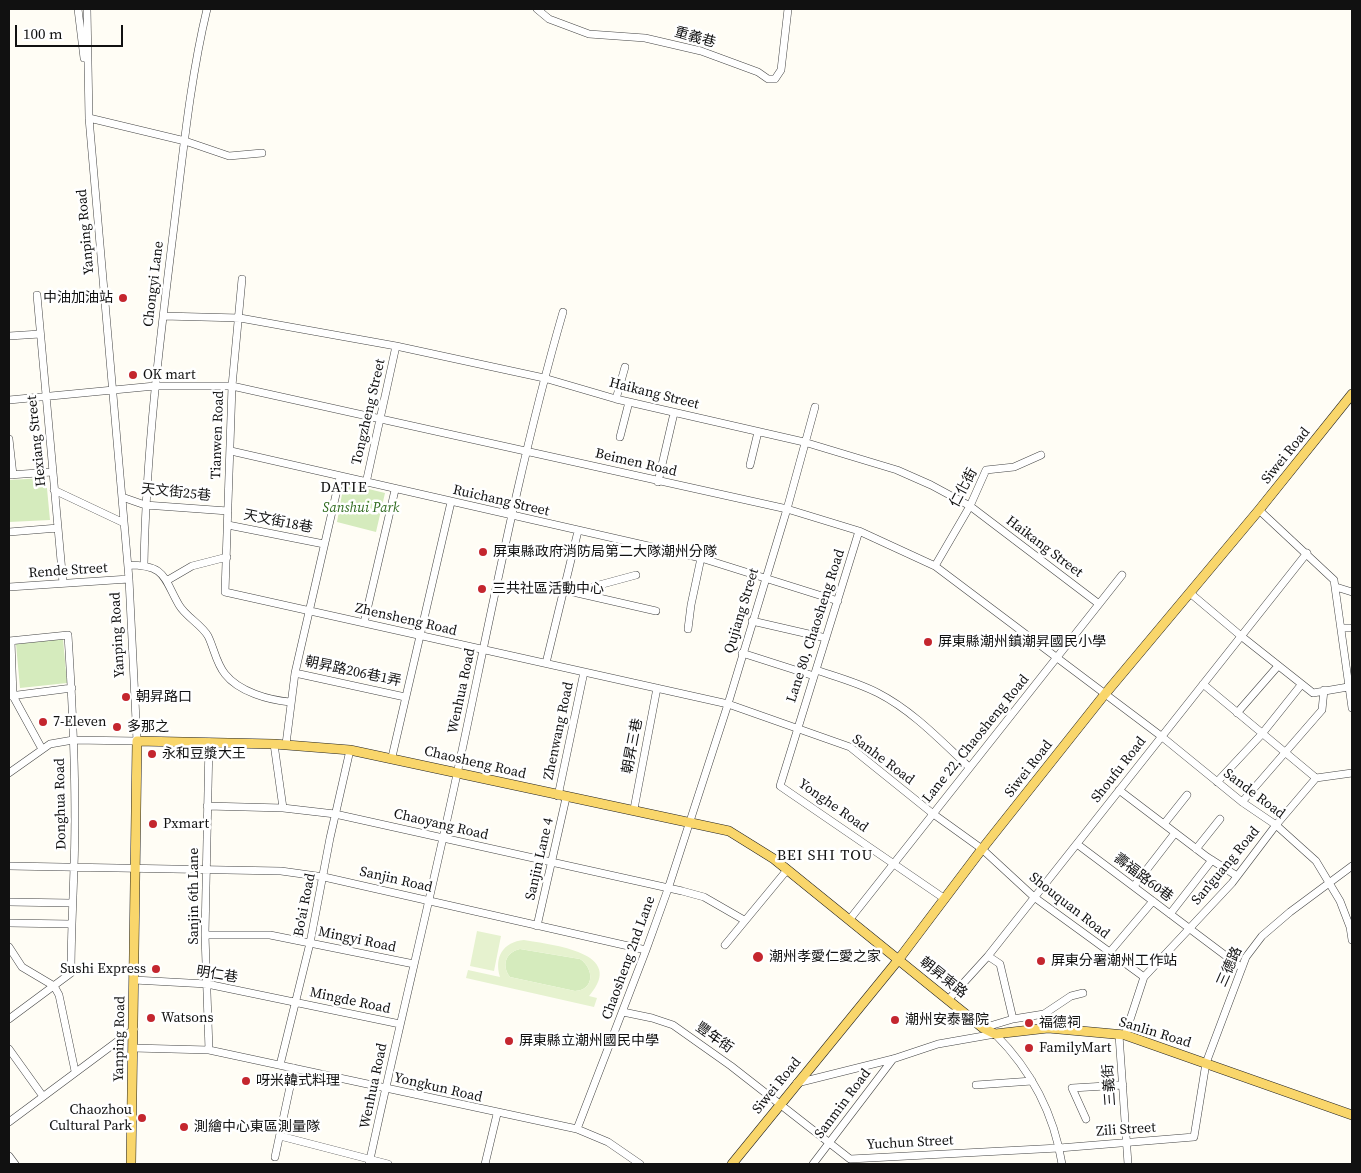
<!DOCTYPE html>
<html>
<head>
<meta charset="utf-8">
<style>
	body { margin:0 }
	#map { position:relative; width:1361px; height:1173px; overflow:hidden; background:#fffdf5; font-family:"Source Serif 4",serif }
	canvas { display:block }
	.frame { position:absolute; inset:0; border:10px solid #111; pointer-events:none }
	.scale { position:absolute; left:15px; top:25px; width:108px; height:22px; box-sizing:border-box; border:2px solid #111; border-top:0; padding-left:6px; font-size:15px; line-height:18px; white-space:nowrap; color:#111; -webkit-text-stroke:4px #fff; paint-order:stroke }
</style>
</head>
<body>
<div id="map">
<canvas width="1361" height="1173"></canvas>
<div class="frame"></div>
<div class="scale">100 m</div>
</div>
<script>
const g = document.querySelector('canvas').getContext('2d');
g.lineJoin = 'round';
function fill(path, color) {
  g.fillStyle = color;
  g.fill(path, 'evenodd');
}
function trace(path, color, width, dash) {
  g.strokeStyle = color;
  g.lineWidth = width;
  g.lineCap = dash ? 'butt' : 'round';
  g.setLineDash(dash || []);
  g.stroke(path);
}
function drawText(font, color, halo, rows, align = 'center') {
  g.font = font + ' "Source Serif 4","Noto Sans TC",serif';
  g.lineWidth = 5;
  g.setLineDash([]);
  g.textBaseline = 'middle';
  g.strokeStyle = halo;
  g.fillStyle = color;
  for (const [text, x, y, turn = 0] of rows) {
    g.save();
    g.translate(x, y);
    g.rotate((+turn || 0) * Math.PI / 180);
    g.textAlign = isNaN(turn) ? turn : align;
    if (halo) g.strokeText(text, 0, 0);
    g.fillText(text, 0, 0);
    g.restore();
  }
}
const green = new Path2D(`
	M 46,478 L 50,520 L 9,522 L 9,480 Z
	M 344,483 L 385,493 L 376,532 L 337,522 Z
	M 63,639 L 67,683 L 20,688 L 16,644 Z
	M 520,949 L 580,959 C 594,968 595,990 575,991 L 510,977 C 501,965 506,952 520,949 Z`);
const pitch = new Path2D(`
	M 477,931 L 501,936 L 494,971 L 470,966 Z
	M 524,940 C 552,945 628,952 589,996 L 597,998 L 594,1007 L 466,978 L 468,970 L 500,977 C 494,957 503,942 524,940 ZM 520,949 L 580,959 C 594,968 595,990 575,991 L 510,977 C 501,965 506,952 520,949 Z`);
const minor = new Path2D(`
	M 78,9 L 84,58
	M 537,9 L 549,19 L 589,34 L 645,38 L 701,51 L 758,72 L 768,79 L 775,79 L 781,70 L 788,9
	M 89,118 L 185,141 L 229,156 L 262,153
	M 242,279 L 232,386 L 225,592 L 728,704 L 850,747 L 932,813 L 982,849 L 1034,897 L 1144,977
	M 37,295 L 63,583
	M 163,316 L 240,318 L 396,346 L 544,378 L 616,399 L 804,442 L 897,470 L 931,485 L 970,506 L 1099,604
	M 9,336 L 40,334
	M 616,399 L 625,367
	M 9,400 L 155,386 L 232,386 L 787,509 L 859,531 L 935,566 L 1161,736 L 1242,802 L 1276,825 L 1316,861 L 1340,901 L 1350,927 L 1352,940
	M 620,437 L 629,402
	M 9,439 L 13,475
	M 231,451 L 701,558 L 838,601
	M 750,465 L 758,432
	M 9,475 L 52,472
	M 658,482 L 674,413
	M 366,483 L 396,346
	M 54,490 L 124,523
	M 122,497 L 145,505 L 228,511
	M 1259,510 L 1334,580 L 1352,708
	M 228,525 L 324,544
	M 859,531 L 780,786 L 945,899
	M 9,532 L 58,528
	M 128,565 C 166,565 163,577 179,605 C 186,617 201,624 208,636 C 214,648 216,663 225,674 C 239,692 269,700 290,702
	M 144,565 C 146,451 160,339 174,226 C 183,154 190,80 207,9
	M 935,566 L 970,506 L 986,470 L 1014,467 L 1041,455
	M 168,580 L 192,566 L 227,557
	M 9,587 L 129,579
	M 1336,587 L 1352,592
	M 564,590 L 656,611
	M 577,591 L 636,575
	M 1190,593 L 1241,636 L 1313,693 L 1348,687
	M 752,621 L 826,638
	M 364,623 L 395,490
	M 1342,628 L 1352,628
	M 688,629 L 691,605 L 701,558
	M 9,641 L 68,635 C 73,712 77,790 74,867 C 73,902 71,937 71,973 L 9,1019
	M 11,641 L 13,696 L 42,749
	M 742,653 L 814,676
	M 546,663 L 578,531
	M 816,670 C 837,677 859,683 878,693 C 913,711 941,741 969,767
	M 295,673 L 405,697
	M 1203,684 L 1316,778
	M 10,696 L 72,688
	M 1237,713 L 1278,666
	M 274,744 L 283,808
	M 286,744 L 295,673 L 340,477
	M 392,757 L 451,502
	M 9,773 L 50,744 L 73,740 L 137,741 L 129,579 L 89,118 L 87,9
	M 1217,782 L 1261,735 L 1301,685
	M 1119,790 L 1207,857 L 1237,876
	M 558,796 L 584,672
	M 1242,802 L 1322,710 L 1324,690
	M 207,806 L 283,808 L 335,814 L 682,891 L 704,897 L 744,920
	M 634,809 L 657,688
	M 1164,824 L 1187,795
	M 1077,844 L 1242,968
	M 1196,849 L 1220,819
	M 9,866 L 281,871 L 324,877 L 646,950
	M 1134,886 L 1175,833
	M 9,902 L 71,903
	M 1170,914 L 1212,860
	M 850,919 L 1122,575
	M 9,923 L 71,924
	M 537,926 L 566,798
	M 205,935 L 270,935 L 414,964
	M 725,945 L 787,870
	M 9,947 L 22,967 L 54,986 L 59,995 L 75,1071
	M 1109,953 L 1153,901
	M 988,956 L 1000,964 L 1013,1019
	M 134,980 L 207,984 L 400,1024
	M 948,1000 L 988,956 L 1307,553
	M 623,1012 L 652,1018 L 673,1025 L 731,1066 L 850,1159 L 1059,1148 L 1194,1137 L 1206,1063 L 1246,957 L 1262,936 L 1290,912 L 1352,866
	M 983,1028 L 1013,1019 L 1044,1014 L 1071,996 L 1083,993
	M 1119,1035 L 1128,1164
	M 1125,1035 L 1144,977 L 1232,883 L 1276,825 L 1316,778 L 1352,773
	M 133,1048 L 209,1050 L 577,1129 L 608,1142 L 640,1164
	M 9,1049 L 42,1095
	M 209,1050 L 205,935 L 209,742
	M 280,1065 L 310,943 L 330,838 L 350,750
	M 797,1083 L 893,1059 L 938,1044 L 995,1034 C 1031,1070 1054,1114 1062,1164
	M 976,1085 L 1032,1081
	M 1086,1119 L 1072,1088 L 1123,1085
	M 9,1122 L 134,1029
	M 577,1129 L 646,950 L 668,889 L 728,704 L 787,509 L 815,407
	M 280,1136 L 388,1164
	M 9,1156 L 15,1164
	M 275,1157 L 294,1068
	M 369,1164 C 397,1034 429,905 457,774 C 490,620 519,464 563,312
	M 485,1164 L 497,1114
	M 813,1164 L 893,1059`);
const major = new Path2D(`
	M 131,1164 L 137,741 L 274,744 L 350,750 L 729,831 L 774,859 L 948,1000 L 983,1028 L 995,1034 L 1048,1028 L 1125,1035 L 1352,1115
	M 732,1164 L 899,959 L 982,849 L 1105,694 L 1259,510 L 1352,394`);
const markers = [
	[123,298,5,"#c4262e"],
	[133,375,5,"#c4262e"],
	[483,552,5,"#c4262e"],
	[482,589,5,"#c4262e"],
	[928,642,5,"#c4262e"],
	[126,697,5,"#c4262e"],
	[43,722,5,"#c4262e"],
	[117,727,5,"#c4262e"],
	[152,754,5,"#c4262e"],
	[153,824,5,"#c4262e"],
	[758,957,6,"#c4262e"],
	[1041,961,5,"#c4262e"],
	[156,969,5,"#c4262e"],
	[151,1018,5,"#c4262e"],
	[895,1020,5,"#c4262e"],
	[1029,1023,5,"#c4262e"],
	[509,1041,5,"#c4262e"],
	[1029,1048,5,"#c4262e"],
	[246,1081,5,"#c4262e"],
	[142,1118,5,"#c4262e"],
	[184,1127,5,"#c4262e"]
];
const streetNames = [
	["重義巷",695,38,16],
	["Yanping Road",86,232,-95],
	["Chongyi Lane",154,284,-83],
	["Haikang Street",654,394,14],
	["Tongzheng Street",369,412,-77],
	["Tianwen Road",218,435,-88],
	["Hexiang Street",37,441,-96],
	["Siwei Road",1286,456,-51],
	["Beimen Road",636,463,13],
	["仁化街",964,488,-62],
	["天文街25巷",176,493,6],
	["Ruichang Street",501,501,13],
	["天文街18巷",278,522,11],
	["Haikang Street",1044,547,37],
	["Rende Street",68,571,-4],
	["Qujiang Street",742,611,-73],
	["Zhensheng Road",406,620,13],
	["Lane 80, Chaosheng Road",816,626,-72],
	["Yanping Road",118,635,-93],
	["朝昇路206巷1弄",353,672,12],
	["Wenhua Road",462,691,-78],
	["Zhenwang Road",559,731,-78],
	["Lane 22, Chaosheng Road",976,739,-51],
	["朝昇三巷",633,746,-79],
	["Sanhe Road",883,760,37],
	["Chaosheng Road",475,763,13],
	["Siwei Road",1029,769,-52],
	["Shoufu Road",1119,770,-52],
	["Sande Road",1254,794,37],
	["Donghua Road",61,804,-91],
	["Yonghe Road",833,806,35],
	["Chaoyang Road",441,825,13],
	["Sanjin Lane 4",540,859,-77],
	["San'guang Road",1226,866,-50],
	["壽福路60巷",1143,878,37],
	["Sanjin Road",396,880,13],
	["Sanjin 6th Lane",194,896,-90],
	["Bo'ai Road",305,905,-79],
	["Shouquan Road",1069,906,38],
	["Mingyi Road",357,940,12],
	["Chaosheng 2nd Lane",629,958,-70],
	["三德路",1230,967,-66],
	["明仁巷",217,975,9],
	["朝昇東路",943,978,39],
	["Mingde Road",350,1001,12],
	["Sanlin Road",1155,1033,17],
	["豐年街",714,1038,35],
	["Yanping Road",120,1039,-89],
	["三義街",1110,1085,-94],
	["Wenhua Road",374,1086,-78],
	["Siwei Road",777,1086,-51],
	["Yongkun Road",438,1088,13],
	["Sanmin Road",843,1104,-53],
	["Zili Street",1126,1130,-4],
	["Yuchun Street",910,1143,-3]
];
const poiNames = [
	["中油加油站",113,298,"right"],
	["OK mart",143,375],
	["屏東縣政府消防局第二大隊潮州分隊",493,552],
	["三共社區活動中心",492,589],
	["屏東縣潮州鎮潮昇國民小學",938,642],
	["朝昇路口",136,697],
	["7-Eleven",53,722],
	["多那之",127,727],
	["永和豆漿大王",162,754],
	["Pxmart",163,824],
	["潮州孝愛仁愛之家",769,957],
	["屏東分署潮州工作站",1051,961],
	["Sushi Express",146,969,"right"],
	["Watsons",161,1018],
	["潮州安泰醫院",905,1020],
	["福德祠",1039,1023],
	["屏東縣立潮州國民中學",519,1041],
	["FamilyMart",1039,1048],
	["呀米韓式料理",256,1081],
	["Chaozhou",132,1110,"right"],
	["Cultural Park",132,1126,"right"],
	["測繪中心東區測量隊",194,1127]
];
const parkNames = [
	["Sanshui Park",361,508]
];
const neighbourhoodNames = [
	["DATIE",344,488],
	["BEI SHI TOU",825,856]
];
fill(green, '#d5ebbd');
fill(pitch, '#e6f2cf');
trace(minor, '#444', 8);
trace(major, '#222', 10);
trace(minor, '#fff', 7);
trace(major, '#f9d66b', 9);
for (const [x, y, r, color] of markers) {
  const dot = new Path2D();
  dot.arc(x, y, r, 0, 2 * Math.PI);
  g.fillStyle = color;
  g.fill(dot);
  trace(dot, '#fff', 2);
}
drawText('14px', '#111', '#fff', streetNames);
drawText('14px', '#111', '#fff', poiNames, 'left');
drawText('italic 14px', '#2f6b1f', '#fff', parkNames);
g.letterSpacing = '1px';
drawText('15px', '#111', '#fff', neighbourhoodNames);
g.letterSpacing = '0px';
</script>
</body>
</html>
